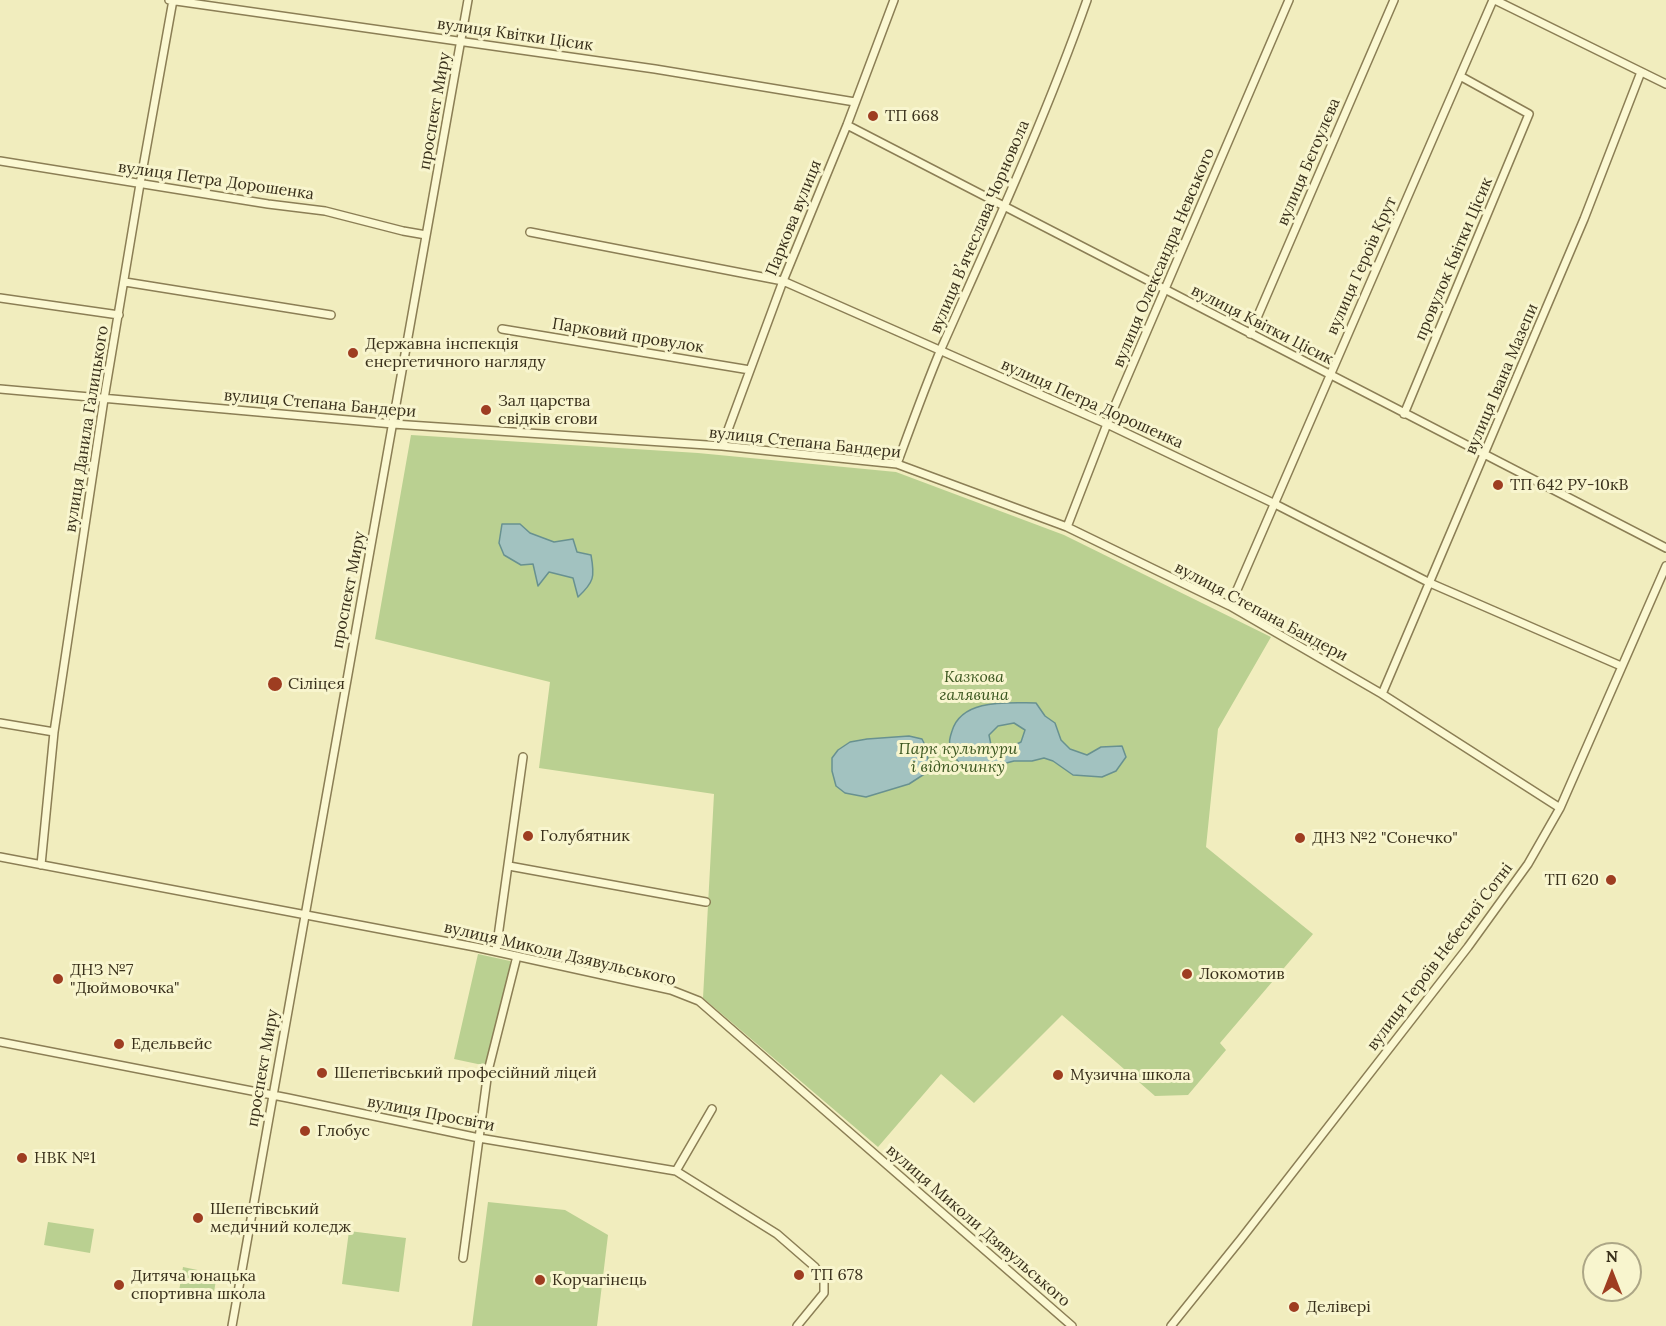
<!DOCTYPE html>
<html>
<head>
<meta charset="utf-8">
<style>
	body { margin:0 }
	#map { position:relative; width:1666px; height:1326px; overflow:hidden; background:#f1edbe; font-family:Lora,serif }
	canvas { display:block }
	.north { position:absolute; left:1582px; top:1242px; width:60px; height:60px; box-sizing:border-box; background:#f8f5ce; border:2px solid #aca686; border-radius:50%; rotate:0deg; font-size:16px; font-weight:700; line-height:24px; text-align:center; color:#39301b }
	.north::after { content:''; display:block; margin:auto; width:21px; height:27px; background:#9e3d21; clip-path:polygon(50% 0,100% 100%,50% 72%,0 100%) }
</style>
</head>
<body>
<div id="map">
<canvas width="1666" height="1326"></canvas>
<div class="north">N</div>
</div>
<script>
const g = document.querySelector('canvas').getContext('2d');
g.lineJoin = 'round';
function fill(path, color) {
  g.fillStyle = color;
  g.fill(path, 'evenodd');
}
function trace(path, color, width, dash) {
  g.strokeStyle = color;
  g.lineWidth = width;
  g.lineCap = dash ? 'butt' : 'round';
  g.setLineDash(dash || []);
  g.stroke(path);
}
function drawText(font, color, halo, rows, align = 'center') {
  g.font = font + ' Lora,serif';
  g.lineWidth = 6;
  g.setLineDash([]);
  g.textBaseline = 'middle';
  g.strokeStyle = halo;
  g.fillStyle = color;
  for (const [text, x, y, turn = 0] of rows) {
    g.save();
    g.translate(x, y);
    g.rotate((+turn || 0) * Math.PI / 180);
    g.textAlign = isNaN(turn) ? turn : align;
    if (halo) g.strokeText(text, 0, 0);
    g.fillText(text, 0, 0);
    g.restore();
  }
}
const green = new Path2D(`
	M 411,435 L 698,453 L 896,472 L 1064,535 L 1271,637 L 1218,729 L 1206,847 L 1313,934 L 1220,1043 L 1226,1050 L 1188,1095 L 1155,1096 L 1062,1015 L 974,1103 L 941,1074 L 878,1147 L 703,998 L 714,794 L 539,768 L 550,682 L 375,639 Z
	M 478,954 L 510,961 L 512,967 L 487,1066 L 454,1059 Z
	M 488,1202 L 565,1210 L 608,1235 L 597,1326 L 472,1326 Z
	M 48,1222 L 94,1229 L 90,1253 L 44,1245 Z
	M 349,1231 L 406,1238 L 399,1292 L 342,1284 Z
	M 183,1267 L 217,1274 L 213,1298 L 179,1291 Z`);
const water = new Path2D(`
	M 502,524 L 520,524 L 530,533 L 554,542 L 573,539 L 577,552 L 591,555 C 595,577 594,582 578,597 L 573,578 L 549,572 L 538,586 L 533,564 L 521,565 L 504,555 L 499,543 Z
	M 1036,703 L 1045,716 L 1055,723 L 1061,740 L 1070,749 L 1087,755 L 1101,747 L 1122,746 L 1126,757 L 1116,771 L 1102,777 L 1073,775 L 1053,761 L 1044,758 L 1032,761 L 1014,761 L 983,769 L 972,765 L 964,769 C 960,763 953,757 951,750 C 948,743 950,737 952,731 C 962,698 1008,703 1036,703 ZM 1014,723 L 1025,730 L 1021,742 L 1004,750 L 991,745 L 989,735 L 998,726 Z
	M 909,736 L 922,739 C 929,752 929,760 926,773 L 909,784 L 866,797 L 845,793 L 836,786 L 832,771 L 832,758 L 838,750 L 850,742 L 867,739 Z`);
const minor = new Path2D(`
	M 169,0 L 655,69 L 855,102
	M 1495,0 L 1666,84
	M 1460,76 L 1493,0
	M 847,125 L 1666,548
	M 0,161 L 268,204 L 325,211 L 403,231 L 426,235
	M 530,232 L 783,281 L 1107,424 L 1273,503 L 1430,583 L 1621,666
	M 125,282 L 331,315
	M 0,298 L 119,315
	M 502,329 L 750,370
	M 1250,334 L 1394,0
	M 0,389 L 393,424 L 722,446 L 897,464 L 1067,527 L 1230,606 L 1382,694 L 1560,808
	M 722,446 L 783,281 L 847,125 L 894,0
	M 897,464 C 911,426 925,387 941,349 C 992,234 1045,119 1087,0
	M 1067,527 L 1107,424 L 1289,0
	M 1230,606 L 1460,76 L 1529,114 L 1404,414
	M 1382,694 L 1584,219 L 1641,72
	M 0,723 L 54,732
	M 0,857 L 475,947 L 671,990 L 699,1001 L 1072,1326
	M 41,865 L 54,732 L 104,399 L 140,184 L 173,0
	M 509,866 L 706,902
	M 496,951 L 523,757
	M 0,1042 L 288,1098 L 479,1138 L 676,1171 L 777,1234 L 815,1267 L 824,1280 L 824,1293 L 797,1326
	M 676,1171 L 712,1109
	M 463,1258 L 488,1071 L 517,956
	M 232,1326 L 468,0
	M 1171,1326 L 1241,1239 L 1468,947 L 1528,864 L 1560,808 L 1666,566`);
const markers = [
	[873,116,6,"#9e3d21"],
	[353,353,6,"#9e3d21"],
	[486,410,6,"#9e3d21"],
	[1498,485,6,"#9e3d21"],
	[275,684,8,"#9e3d21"],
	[528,836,6,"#9e3d21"],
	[1300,838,6,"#9e3d21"],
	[1611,880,6,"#9e3d21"],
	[1187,974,6,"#9e3d21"],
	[58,979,6,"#9e3d21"],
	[119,1044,6,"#9e3d21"],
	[322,1073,6,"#9e3d21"],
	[1058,1075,6,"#9e3d21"],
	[305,1131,6,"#9e3d21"],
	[22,1158,6,"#9e3d21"],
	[198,1218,6,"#9e3d21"],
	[799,1275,6,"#9e3d21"],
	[540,1280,6,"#9e3d21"],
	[119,1285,6,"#9e3d21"],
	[1294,1307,6,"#9e3d21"]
];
const streetNames = [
	["вулиця Квітки Цісик",515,35,8],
	["проспект Миру",435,111,-80],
	["вулиця Бєгоулєва",1309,162,-67],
	["вулиця Петра Дорошенка",216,181,8],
	["Паркова вулиця",794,218,-68],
	["вулиця Вʼячеслава Чорновола",980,227,-67],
	["вулиця Олександра Невського",1164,258,-67],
	["провулок Квітки Цісик",1454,259,-67],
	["вулиця Героїв Крут",1362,266,-66],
	["вулиця Квітки Цісик",1262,325,27],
	["Парковий провулок",628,336,9],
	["вулиця Івана Мазепи",1502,379,-67],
	["вулиця Степана Бандери",320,404,5],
	["вулиця Петра Дорошенка",1092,404,24],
	["вулиця Данила Галицького",87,429,-81],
	["вулиця Степана Бандери",805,443,6],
	["проспект Миру",349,590,-79],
	["вулиця Степана Бандери",1261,612,28],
	["вулиця Миколи Дзявульського",560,954,13],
	["вулиця Героїв Небесної Сотні",1440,957,-53],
	["проспект Миру",263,1068,-80],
	["вулиця Просвіти",431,1114,11],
	["вулиця Миколи Дзявульського",978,1226,41]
];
const poiNames = [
	["ТП 668",885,116],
	["Державна інспекція",365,344],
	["енергетичного нагляду",365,362],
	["Зал царства",498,401],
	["свідків єгови",498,419],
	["ТП 642 РУ-10кВ",1510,485],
	["Сіліцея",288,684],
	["Голубятник",540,836],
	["ДНЗ №2 \"Сонечко\"",1312,838],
	["ТП 620",1599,880,"right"],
	["ДНЗ №7",70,970],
	["\"Дюймовочка\"",70,988],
	["Локомотив",1199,974],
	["Едельвейс",131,1044],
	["Шепетівський професійний ліцей",334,1073],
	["Музична школа",1070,1075],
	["Глобус",317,1131],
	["НВК №1",34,1158],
	["Шепетівський",210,1209],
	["медичний коледж",210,1227],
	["ТП 678",811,1275],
	["Дитяча юнацька",131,1276],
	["спортивна школа",131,1294],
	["Корчагінець",552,1280],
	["Делівері",1306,1307]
];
const parkNames = [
	["Казкова",974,677],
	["галявина",974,695],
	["Парк культури",958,749],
	["і відпочинку",958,767]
];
fill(green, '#bad091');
fill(water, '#a2c2c0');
trace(water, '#689190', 1.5);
trace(minor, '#8b7e55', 10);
trace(minor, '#fbf8d2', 7);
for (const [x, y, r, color] of markers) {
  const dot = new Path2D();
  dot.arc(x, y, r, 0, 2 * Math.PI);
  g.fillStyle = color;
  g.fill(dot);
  trace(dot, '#f8f5ce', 2);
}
drawText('16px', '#39301b', '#f8f5ce', streetNames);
drawText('16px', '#39301b', '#f8f5ce', poiNames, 'left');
drawText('italic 16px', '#3c5720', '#f8f5ce', parkNames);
</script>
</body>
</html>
